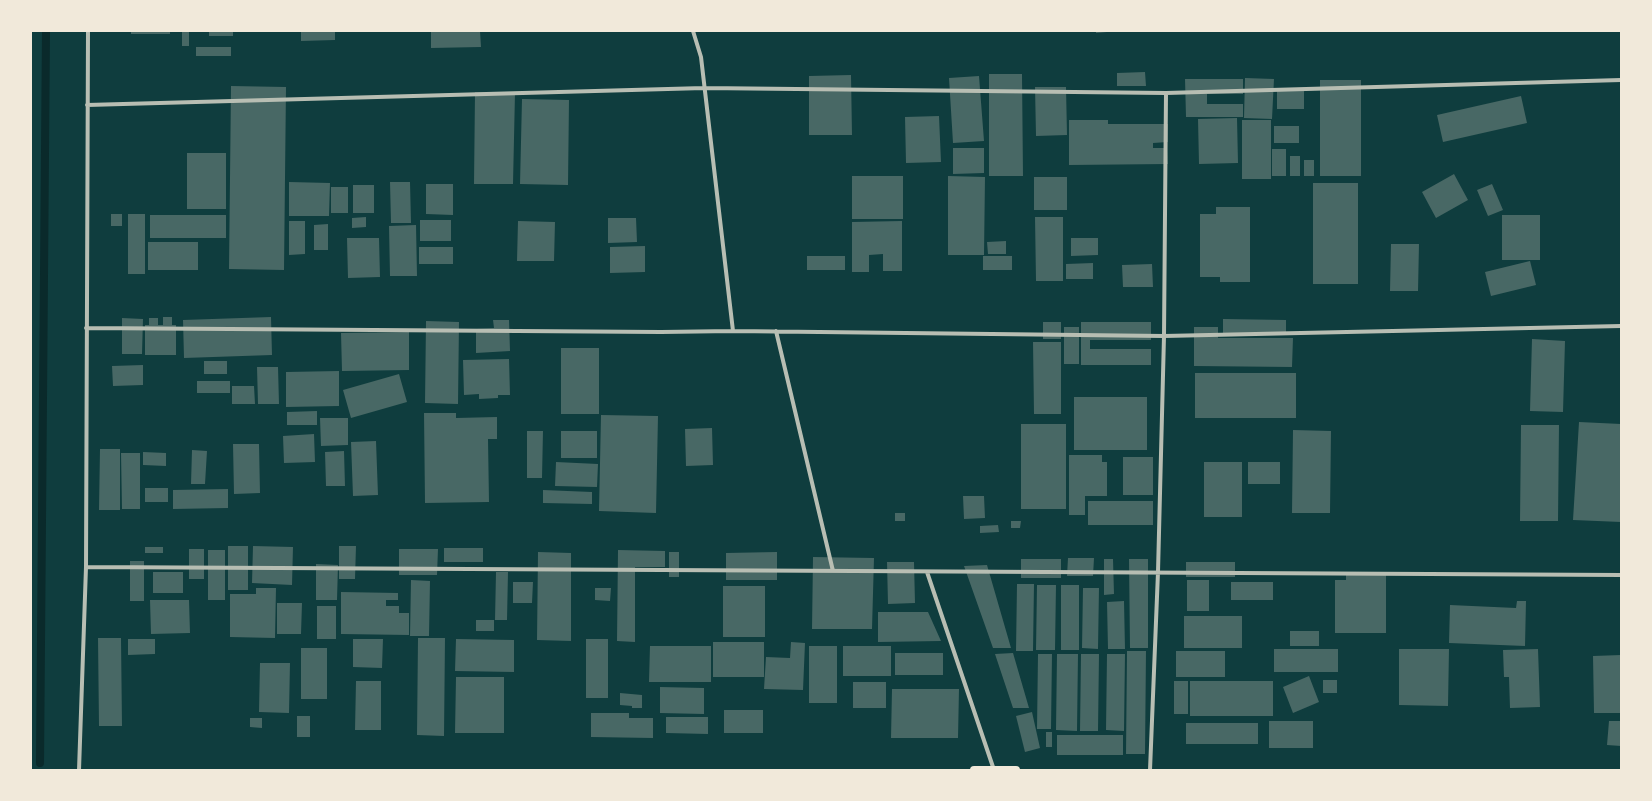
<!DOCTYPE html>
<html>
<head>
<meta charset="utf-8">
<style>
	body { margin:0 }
	#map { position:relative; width:1652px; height:801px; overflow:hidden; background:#0f3d3e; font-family:"Fira Sans Condensed",sans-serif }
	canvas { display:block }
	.frame { position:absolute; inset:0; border:32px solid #f1e9da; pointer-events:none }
</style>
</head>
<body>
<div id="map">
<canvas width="1652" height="801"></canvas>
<div class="frame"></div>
</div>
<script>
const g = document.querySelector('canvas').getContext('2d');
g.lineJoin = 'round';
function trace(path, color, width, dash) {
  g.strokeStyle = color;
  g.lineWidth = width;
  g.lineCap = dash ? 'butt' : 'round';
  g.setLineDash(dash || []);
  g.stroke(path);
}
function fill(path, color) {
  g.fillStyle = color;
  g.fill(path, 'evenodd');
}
const stream = new Path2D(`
	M 40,763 L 46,31`);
const building = new Path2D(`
	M 131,31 L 170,31 L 170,34 L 131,34 Z
	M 209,31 L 233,31 L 233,36 L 209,36 Z
	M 301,31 L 335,31 L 335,40 L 301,41 Z
	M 431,31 L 480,31 L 481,47 L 431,48 Z
	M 1096,31 L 1106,31 L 1107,32 L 1096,33 Z
	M 182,32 L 189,32 L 189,46 L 182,46 Z
	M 196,47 L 231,47 L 231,56 L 196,56 Z
	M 1145,72 L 1146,86 L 1117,86 L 1117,73 Z
	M 989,74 L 1022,74 L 1023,176 L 989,176 Z
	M 851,75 L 852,135 L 809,135 L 809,76 Z
	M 979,76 L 984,141 L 953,143 L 949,78 Z
	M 1245,78 L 1274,79 L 1272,119 L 1244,118 Z
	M 1185,79 L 1243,79 L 1243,94 L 1207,94 L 1207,104 L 1243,104 L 1243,117 L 1186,117 Z
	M 1320,80 L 1361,80 L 1361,176 L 1320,176 Z
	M 231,86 L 286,87 L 284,270 L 229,269 Z
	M 1035,87 L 1066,87 L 1067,135 L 1036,136 Z
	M 1277,89 L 1304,89 L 1304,109 L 1277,109 Z
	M 475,92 L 515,93 L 513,184 L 474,184 Z
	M 1521,96 L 1527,123 L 1443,142 L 1437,115 Z
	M 522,99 L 569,100 L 568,185 L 520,184 Z
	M 939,116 L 941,162 L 906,163 L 905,117 Z
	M 1237,118 L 1238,163 L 1199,164 L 1198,119 Z
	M 1069,120 L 1108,120 L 1108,124 L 1168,124 L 1168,142 L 1153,143 L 1153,148 L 1167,148 L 1168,164 L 1069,165 Z
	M 1242,120 L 1271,120 L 1271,179 L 1242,179 Z
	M 1274,126 L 1299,126 L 1299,143 L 1274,143 Z
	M 953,148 L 984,148 L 984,173 L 953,174 Z
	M 1272,149 L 1286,149 L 1286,176 L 1272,176 Z
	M 187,153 L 226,153 L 226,209 L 187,209 Z
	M 1290,156 L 1300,156 L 1300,176 L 1290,176 Z
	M 1304,160 L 1314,160 L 1314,176 L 1304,176 Z
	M 1454,174 L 1468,200 L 1436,218 L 1422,192 Z
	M 852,176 L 903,176 L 903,219 L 852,219 Z
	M 948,176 L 985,177 L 984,255 L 948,255 Z
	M 1034,177 L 1067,177 L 1067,210 L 1034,210 Z
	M 289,182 L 330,183 L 329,216 L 289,216 Z
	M 390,182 L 410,182 L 411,223 L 391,223 Z
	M 1313,183 L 1358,183 L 1358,284 L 1313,284 Z
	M 426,184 L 453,184 L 453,215 L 426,214 Z
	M 1492,184 L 1503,210 L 1488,216 L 1477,190 Z
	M 353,185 L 374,185 L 374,213 L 353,213 Z
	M 331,187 L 348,187 L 348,213 L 331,213 Z
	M 1216,207 L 1250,207 L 1250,282 L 1220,282 L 1220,277 L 1200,277 L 1200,214 L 1216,214 Z
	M 111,214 L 122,214 L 122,226 L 111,226 Z
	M 128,214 L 145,214 L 145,274 L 128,274 Z
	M 150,215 L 226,215 L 226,238 L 150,238 Z
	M 1502,215 L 1540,215 L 1540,260 L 1502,260 Z
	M 366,217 L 366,227 L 352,228 L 352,218 Z
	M 1035,217 L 1063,217 L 1063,281 L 1036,281 Z
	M 608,218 L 636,218 L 637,242 L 608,243 Z
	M 420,220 L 451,220 L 451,241 L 420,241 Z
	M 289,221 L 305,221 L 305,254 L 289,255 Z
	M 518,221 L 555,222 L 554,261 L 517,261 Z
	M 902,221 L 902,271 L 883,271 L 883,254 L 869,255 L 869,272 L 852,272 L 852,222 Z
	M 328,224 L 328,250 L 314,250 L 314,225 Z
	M 416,225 L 417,276 L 390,276 L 389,226 Z
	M 347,238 L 379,238 L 380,277 L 348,278 Z
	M 1071,238 L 1098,238 L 1098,255 L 1071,256 Z
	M 1006,241 L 1006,254 L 988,254 L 987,242 Z
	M 148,242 L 198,242 L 198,270 L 148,270 Z
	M 1391,244 L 1419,244 L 1418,291 L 1390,291 Z
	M 645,246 L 645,272 L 610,273 L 610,247 Z
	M 419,247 L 453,247 L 453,264 L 419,264 Z
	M 807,256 L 845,256 L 845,270 L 807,270 Z
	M 983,256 L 1012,256 L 1012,270 L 983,270 Z
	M 1530,261 L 1536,285 L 1491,296 L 1485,272 Z
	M 1093,263 L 1093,279 L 1066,279 L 1066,264 Z
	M 1152,264 L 1153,287 L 1123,287 L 1122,265 Z
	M 163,317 L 172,317 L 172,325 L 176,325 L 176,355 L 145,355 L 145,325 L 149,325 L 149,318 L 158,318 L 158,325 L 163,325 Z
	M 271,317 L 272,355 L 184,358 L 183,320 Z
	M 122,318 L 143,319 L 142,354 L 122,354 Z
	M 1223,319 L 1286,320 L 1286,333 L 1223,333 Z
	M 493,320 L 509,320 L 510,351 L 476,353 L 476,329 L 494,328 Z
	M 426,321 L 459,322 L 458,404 L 425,403 Z
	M 1043,322 L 1061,322 L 1061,339 L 1043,339 Z
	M 1081,322 L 1151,322 L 1151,340 L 1090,340 L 1090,349 L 1151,349 L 1151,365 L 1081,365 Z
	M 1064,327 L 1079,327 L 1079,364 L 1064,364 Z
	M 1194,327 L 1218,327 L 1218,338 L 1293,338 L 1292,367 L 1194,366 Z
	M 409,332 L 409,370 L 342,371 L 341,333 Z
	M 1532,339 L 1565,341 L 1563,412 L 1530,411 Z
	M 1033,342 L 1061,342 L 1061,414 L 1034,414 Z
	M 561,348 L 599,348 L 599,414 L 561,414 Z
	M 509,359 L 510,395 L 498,395 L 498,398 L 479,399 L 479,394 L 464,395 L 463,360 Z
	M 204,361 L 227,361 L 227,374 L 204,374 Z
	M 143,365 L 143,385 L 113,386 L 112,366 Z
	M 257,367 L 278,367 L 279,404 L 258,404 Z
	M 339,371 L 339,406 L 286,407 L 286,372 Z
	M 1195,373 L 1296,373 L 1296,418 L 1195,418 Z
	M 399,374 L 407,402 L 351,418 L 343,390 Z
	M 197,381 L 230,381 L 230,393 L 197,393 Z
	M 232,386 L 254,386 L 255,404 L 232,404 Z
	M 1074,397 L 1147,397 L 1147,450 L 1074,450 Z
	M 317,411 L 317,425 L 287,425 L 287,412 Z
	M 424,413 L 456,413 L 456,418 L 497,417 L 497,439 L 488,439 L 489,502 L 425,503 Z
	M 601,415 L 658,416 L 656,513 L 599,511 Z
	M 320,418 L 348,418 L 348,445 L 321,446 Z
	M 1579,422 L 1621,424 L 1621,522 L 1573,520 Z
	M 1021,424 L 1066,424 L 1066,509 L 1021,509 Z
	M 1521,425 L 1559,425 L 1558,521 L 1520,521 Z
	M 712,428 L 713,465 L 686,466 L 685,429 Z
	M 1293,430 L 1331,431 L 1330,513 L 1292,513 Z
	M 527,431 L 543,431 L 542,478 L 527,478 Z
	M 561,431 L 597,431 L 597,458 L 561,458 Z
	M 314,434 L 315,462 L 284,463 L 283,436 Z
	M 376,441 L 378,495 L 353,496 L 351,442 Z
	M 233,444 L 259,444 L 260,493 L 234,494 Z
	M 100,449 L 120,449 L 120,510 L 99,510 Z
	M 192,450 L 207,451 L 205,484 L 191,484 Z
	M 344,451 L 345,486 L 326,486 L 325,452 Z
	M 143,452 L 166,453 L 166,466 L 143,465 Z
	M 121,453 L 140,453 L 140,509 L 122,509 Z
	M 1069,455 L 1102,455 L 1102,462 L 1107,462 L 1107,496 L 1085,496 L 1085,515 L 1069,515 Z
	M 1123,457 L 1153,457 L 1153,495 L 1123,495 Z
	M 556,462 L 598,464 L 597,487 L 555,486 Z
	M 1204,462 L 1242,462 L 1242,517 L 1204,517 Z
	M 1248,462 L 1280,462 L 1280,484 L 1248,484 Z
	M 145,488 L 168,488 L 168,502 L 145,502 Z
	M 228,489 L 228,508 L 173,509 L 173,490 Z
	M 543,490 L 592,492 L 592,504 L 543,503 Z
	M 963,496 L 984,496 L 985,518 L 964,519 Z
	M 1088,501 L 1153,501 L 1153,525 L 1088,525 Z
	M 895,513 L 905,513 L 905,521 L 895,521 Z
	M 1011,521 L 1021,521 L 1020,528 L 1011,528 Z
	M 998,525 L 999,532 L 980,533 L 980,526 Z
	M 228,546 L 248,546 L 248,590 L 228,590 Z
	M 253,546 L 293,547 L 292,585 L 252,583 Z
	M 339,546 L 356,546 L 355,579 L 339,579 Z
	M 145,547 L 163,547 L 163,553 L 145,553 Z
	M 444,548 L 483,548 L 483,562 L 444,562 Z
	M 189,549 L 204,549 L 204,579 L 189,579 Z
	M 399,549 L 438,549 L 437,575 L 399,575 Z
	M 208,550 L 225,550 L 225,600 L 208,600 Z
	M 618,550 L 665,551 L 665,567 L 635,567 L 635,642 L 617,641 Z
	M 538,552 L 571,553 L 571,641 L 537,640 Z
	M 669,552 L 679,552 L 679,577 L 669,577 Z
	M 777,552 L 777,580 L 726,580 L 726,553 Z
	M 813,557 L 874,558 L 872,629 L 812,629 Z
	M 1068,558 L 1094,558 L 1093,576 L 1067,576 Z
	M 1021,559 L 1061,559 L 1061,578 L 1021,578 Z
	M 1104,559 L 1113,559 L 1114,594 L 1104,595 Z
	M 1129,559 L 1148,559 L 1148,648 L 1130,648 Z
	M 130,561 L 144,561 L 144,601 L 130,601 Z
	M 887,562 L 914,562 L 915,603 L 888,604 Z
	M 1186,562 L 1235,562 L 1235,577 L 1186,577 Z
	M 316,564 L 338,565 L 337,600 L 316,600 Z
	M 987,565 L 1011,648 L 993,648 L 964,566 Z
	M 153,572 L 183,572 L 183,593 L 153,593 Z
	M 496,572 L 508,572 L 507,620 L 495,620 Z
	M 1346,572 L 1386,572 L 1386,633 L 1335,633 L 1335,580 L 1346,580 Z
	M 411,580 L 430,581 L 429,636 L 410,636 Z
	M 1187,580 L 1209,580 L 1209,611 L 1187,611 Z
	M 513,582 L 533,582 L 532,603 L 513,603 Z
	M 1231,582 L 1273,582 L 1273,600 L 1231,600 Z
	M 1017,584 L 1034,584 L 1033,651 L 1016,651 Z
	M 1037,585 L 1056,585 L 1055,650 L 1036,650 Z
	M 1061,585 L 1079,585 L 1079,650 L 1061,650 Z
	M 723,586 L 765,586 L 765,637 L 723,637 Z
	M 256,588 L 276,588 L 275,638 L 230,637 L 230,594 L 256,594 Z
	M 595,588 L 611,588 L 610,601 L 595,600 Z
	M 1083,588 L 1099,588 L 1098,649 L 1082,648 Z
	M 341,592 L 398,593 L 398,600 L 386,600 L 386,606 L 399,606 L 399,613 L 409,613 L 409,635 L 341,634 Z
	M 150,600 L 189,600 L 190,633 L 151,634 Z
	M 1124,601 L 1125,649 L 1108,649 L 1107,602 Z
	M 1517,601 L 1526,601 L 1525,646 L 1449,643 L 1450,605 L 1516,608 Z
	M 277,603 L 302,603 L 301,634 L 277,634 Z
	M 317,606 L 336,606 L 336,639 L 317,639 Z
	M 878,612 L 928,612 L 941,641 L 878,642 Z
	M 1184,616 L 1242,616 L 1242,648 L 1184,648 Z
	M 476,620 L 494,620 L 494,631 L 476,631 Z
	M 1290,631 L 1319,631 L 1319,646 L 1290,646 Z
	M 98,638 L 121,638 L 122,726 L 99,726 Z
	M 418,638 L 445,638 L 444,736 L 417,735 Z
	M 128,639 L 155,639 L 155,654 L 128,655 Z
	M 353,639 L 383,639 L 382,668 L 353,667 Z
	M 456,639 L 514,640 L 514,672 L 455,671 Z
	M 586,639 L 608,639 L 608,698 L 586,698 Z
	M 713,642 L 764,642 L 764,677 L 713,677 Z
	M 791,642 L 805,643 L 803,690 L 764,689 L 766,657 L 790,658 Z
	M 650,646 L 711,646 L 711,682 L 649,682 Z
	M 809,646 L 837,646 L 837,703 L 809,703 Z
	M 843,646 L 891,646 L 891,676 L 843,676 Z
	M 301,648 L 327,648 L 327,699 L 301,699 Z
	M 1274,649 L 1338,649 L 1338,672 L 1274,672 Z
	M 1399,649 L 1449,649 L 1448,706 L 1399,705 Z
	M 1538,649 L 1540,707 L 1510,708 L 1509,677 L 1504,677 L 1503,650 Z
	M 1127,651 L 1146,651 L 1145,754 L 1126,754 Z
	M 1176,651 L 1225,651 L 1225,677 L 1176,677 Z
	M 895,653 L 943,653 L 943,675 L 895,675 Z
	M 1013,653 L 1029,708 L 1013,708 L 995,654 Z
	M 1038,654 L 1052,654 L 1051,729 L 1037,729 Z
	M 1057,654 L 1078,654 L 1077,731 L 1056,730 Z
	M 1081,654 L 1099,654 L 1098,731 L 1080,731 Z
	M 1107,654 L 1125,654 L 1124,731 L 1106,730 Z
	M 1621,655 L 1621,713 L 1594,713 L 1593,656 Z
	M 260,663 L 290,663 L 289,713 L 259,712 Z
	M 1309,676 L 1319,702 L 1293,713 L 1283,687 Z
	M 456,677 L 504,677 L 504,733 L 455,733 Z
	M 1323,680 L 1337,680 L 1337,693 L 1323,693 Z
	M 356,681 L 381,681 L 381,730 L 355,730 Z
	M 1174,681 L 1188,681 L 1188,714 L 1174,714 Z
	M 1190,681 L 1273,681 L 1273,716 L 1190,716 Z
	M 853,682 L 886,682 L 886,708 L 853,708 Z
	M 660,687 L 704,688 L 704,714 L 660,713 Z
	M 892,689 L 959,689 L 958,738 L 891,738 Z
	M 620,693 L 642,695 L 642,708 L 632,708 L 632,706 L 620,705 Z
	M 724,710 L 763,710 L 763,733 L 724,733 Z
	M 1032,712 L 1040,748 L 1025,752 L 1016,716 Z
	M 591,713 L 629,713 L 629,718 L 653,718 L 653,738 L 591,737 Z
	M 297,716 L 310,716 L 310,737 L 297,737 Z
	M 666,717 L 708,717 L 708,734 L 666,733 Z
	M 250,718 L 262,718 L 262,728 L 250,727 Z
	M 1269,721 L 1313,721 L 1313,748 L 1269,748 Z
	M 1609,721 L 1621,721 L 1621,746 L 1607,745 Z
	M 1186,723 L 1258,723 L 1258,744 L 1186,744 Z
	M 1046,732 L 1052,732 L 1052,747 L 1046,747 Z
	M 1057,735 L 1123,735 L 1123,755 L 1057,755 Z`);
const minor = new Path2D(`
	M 693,31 L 701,57 L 733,331
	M 87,105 L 704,88 L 1166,93 L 1621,80
	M 86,328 L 661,332 L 733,331 L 1164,336 L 1621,326
	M 776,331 L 833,571
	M 86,567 L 1621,575
	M 927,572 L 994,770
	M 79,770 L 86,567 L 88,31
	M 1150,770 L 1158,572 L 1164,336 L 1166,93`);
const secondary = new Path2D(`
	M 974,770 L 1016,770`);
trace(stream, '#0a2a2b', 8);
fill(building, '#486865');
trace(minor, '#b8beb3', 4);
trace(secondary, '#f1e9da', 8);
</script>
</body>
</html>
